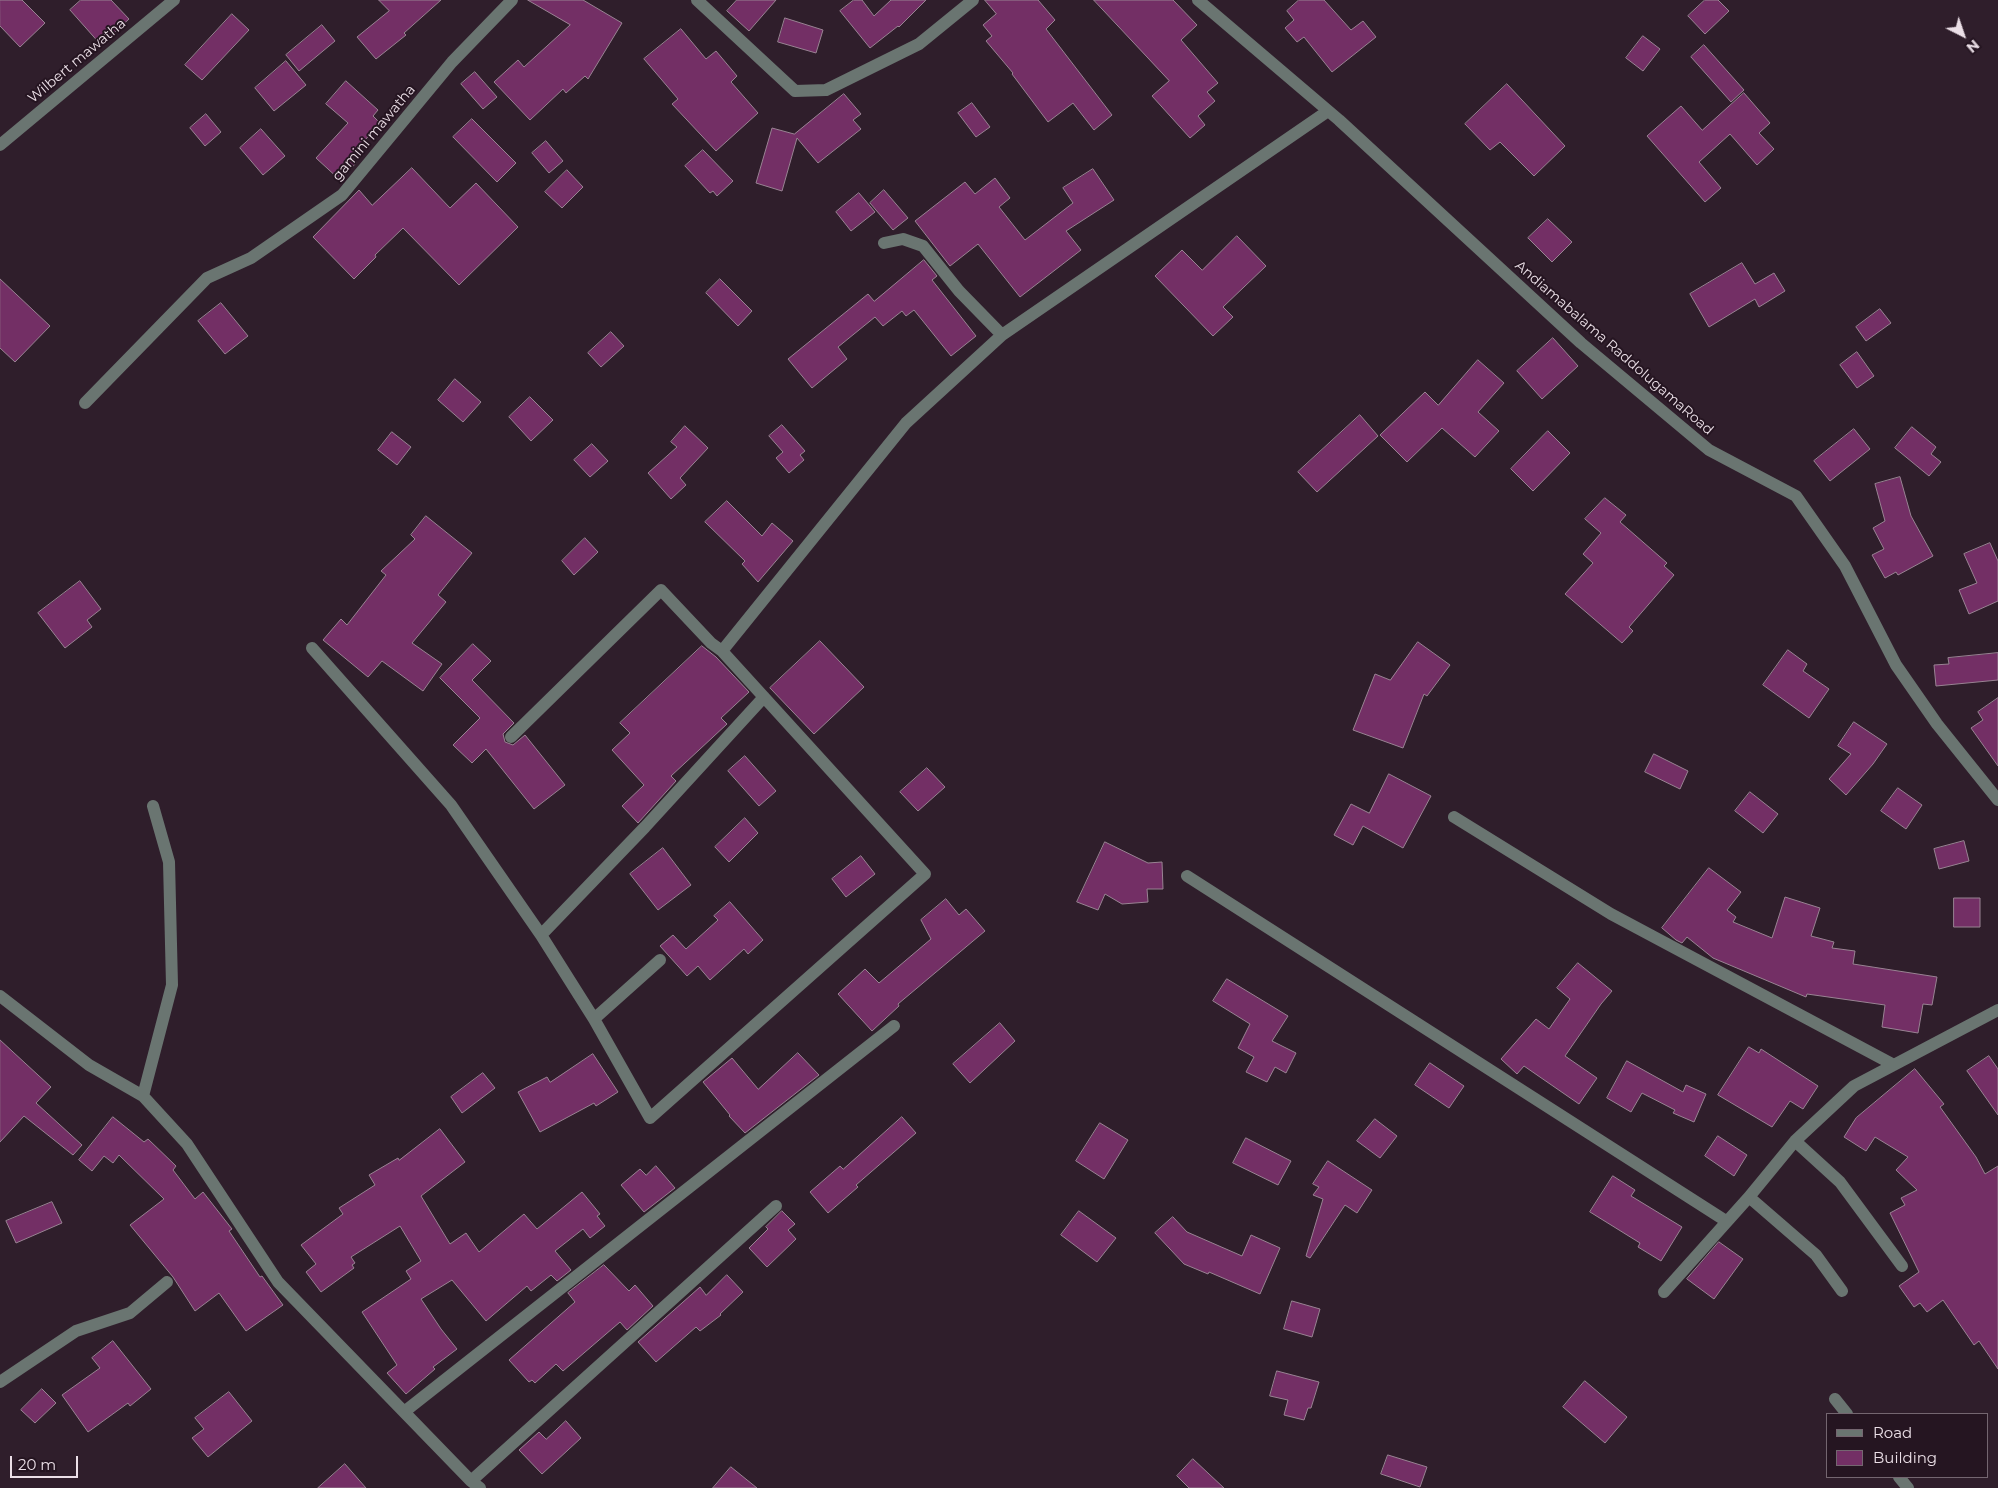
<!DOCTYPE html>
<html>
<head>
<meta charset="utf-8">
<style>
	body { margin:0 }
	#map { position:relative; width:1998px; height:1488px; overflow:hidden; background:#2f1e2b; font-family:Montserrat,sans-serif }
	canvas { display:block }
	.legend { position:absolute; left:1826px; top:1413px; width:162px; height:65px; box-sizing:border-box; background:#251521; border:1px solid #746670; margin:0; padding:6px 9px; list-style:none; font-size:15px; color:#ebdfe7 }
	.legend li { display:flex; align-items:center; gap:10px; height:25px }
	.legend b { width:25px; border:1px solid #746670 }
	.north { position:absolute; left:1938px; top:10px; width:50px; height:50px; -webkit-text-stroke:4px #251521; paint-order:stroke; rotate:139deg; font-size:14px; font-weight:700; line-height:20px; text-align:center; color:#ebdfe7 }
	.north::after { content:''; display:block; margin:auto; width:18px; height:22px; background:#ebdfe7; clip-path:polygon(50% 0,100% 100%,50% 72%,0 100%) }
	.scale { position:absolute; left:10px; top:1456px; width:68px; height:22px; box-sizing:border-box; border:2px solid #ebdfe7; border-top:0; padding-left:6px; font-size:15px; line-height:18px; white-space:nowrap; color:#ebdfe7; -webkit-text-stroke:4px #251521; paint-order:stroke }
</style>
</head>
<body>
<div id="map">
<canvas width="1998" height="1488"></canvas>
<ul class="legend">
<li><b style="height:6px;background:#6a7571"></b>Road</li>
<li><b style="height:14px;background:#732f65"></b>Building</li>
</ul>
<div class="north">N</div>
<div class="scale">20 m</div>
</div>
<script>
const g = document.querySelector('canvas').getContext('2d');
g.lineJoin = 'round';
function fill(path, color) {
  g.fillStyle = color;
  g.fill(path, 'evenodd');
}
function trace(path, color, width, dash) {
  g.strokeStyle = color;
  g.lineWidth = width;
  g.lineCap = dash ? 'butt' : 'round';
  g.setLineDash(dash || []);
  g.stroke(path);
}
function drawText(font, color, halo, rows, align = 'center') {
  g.font = font + ' Montserrat,sans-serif';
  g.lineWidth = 4;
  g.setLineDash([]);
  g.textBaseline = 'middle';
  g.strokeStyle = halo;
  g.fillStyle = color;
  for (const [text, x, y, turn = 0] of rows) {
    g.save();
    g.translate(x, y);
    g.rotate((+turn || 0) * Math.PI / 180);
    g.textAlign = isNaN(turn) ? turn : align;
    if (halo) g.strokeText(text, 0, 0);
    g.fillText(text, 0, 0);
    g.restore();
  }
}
const building = new Path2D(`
	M 0,0 L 22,0 L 45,23 L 20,47 L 0,26 Z
	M 81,0 L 111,0 L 129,19 L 101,45 L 70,10 Z
	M 379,0 L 441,0 L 404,33 L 406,35 L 376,59 L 357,37 L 389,11 Z
	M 528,0 L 583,0 L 622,23 L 588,79 L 585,76 L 566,93 L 563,89 L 530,120 L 494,82 L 518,60 L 524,67 L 570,25 Z
	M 737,0 L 776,0 L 749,31 L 727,11 Z
	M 854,0 L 862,0 L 874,16 L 891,0 L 926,0 L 899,27 L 898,26 L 870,48 L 840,11 Z
	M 985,0 L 1038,0 L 1055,20 L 1046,29 L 1112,115 L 1094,130 L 1073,103 L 1048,122 L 1012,74 L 1013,73 L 986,41 L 992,36 L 983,25 L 996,14 Z
	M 1094,0 L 1173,0 L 1197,25 L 1181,40 L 1218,83 L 1207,92 L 1215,101 L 1198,116 L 1205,125 L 1190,138 L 1152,96 L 1169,81 Z
	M 1299,0 L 1324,0 L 1351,30 L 1363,21 L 1376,37 L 1332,72 L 1304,37 L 1297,42 L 1285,28 L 1294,20 L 1287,11 Z
	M 1705,0 L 1718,0 L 1729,11 L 1705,34 L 1688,16 Z
	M 232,14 L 249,30 L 202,80 L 185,65 Z
	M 785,18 L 823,30 L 816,53 L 778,42 Z
	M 322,25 L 335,41 L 299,71 L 286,55 Z
	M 681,29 L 706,59 L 716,51 L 737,76 L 731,82 L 758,113 L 716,151 L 672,104 L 678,99 L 644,59 Z
	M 1643,36 L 1660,49 L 1643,71 L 1626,58 Z
	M 1704,45 L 1744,90 L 1731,102 L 1691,57 Z
	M 286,61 L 306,85 L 274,111 L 255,88 Z
	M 475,72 L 497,97 L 483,109 L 461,84 Z
	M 346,81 L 378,110 L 373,116 L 380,123 L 351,156 L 357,162 L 340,180 L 316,158 L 348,123 L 326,104 Z
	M 1507,84 L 1565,146 L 1534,176 L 1500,142 L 1490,150 L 1465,124 Z
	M 1744,93 L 1770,123 L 1759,133 L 1774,149 L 1757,165 L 1730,134 L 1699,162 L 1721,188 L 1705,202 L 1647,136 L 1681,106 L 1702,130 Z
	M 844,94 L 861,114 L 853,120 L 861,129 L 818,163 L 797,138 L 782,191 L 756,183 L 772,128 L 794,134 Z
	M 972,103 L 990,127 L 976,137 L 958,113 Z
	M 206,114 L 221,132 L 205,146 L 190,128 Z
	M 472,119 L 516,163 L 497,182 L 453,137 Z
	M 261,129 L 285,156 L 263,175 L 240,148 Z
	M 546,141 L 563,161 L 549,173 L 532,153 Z
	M 703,150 L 733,181 L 717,196 L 713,191 L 710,193 L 685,166 Z
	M 412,168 L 450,208 L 476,183 L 518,227 L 459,285 L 403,228 L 375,255 L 376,257 L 354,279 L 313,237 L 359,190 L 372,205 Z
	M 1093,169 L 1114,200 L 1066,231 L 1081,250 L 1020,297 L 978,244 L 950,266 L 915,221 L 965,182 L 975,194 L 995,178 L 1010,198 L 999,207 L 1025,240 L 1073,203 L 1063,188 Z
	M 567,170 L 583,187 L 562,208 L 545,192 Z
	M 884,190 L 908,218 L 893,230 L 870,203 Z
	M 859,193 L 875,212 L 851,231 L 836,212 Z
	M 1548,219 L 1572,242 L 1552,262 L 1528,238 Z
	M 1237,236 L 1266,266 L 1223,307 L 1233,317 L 1213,336 L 1155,276 L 1182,250 L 1202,270 Z
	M 924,260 L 937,276 L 932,280 L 976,336 L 951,356 L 914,310 L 906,316 L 902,311 L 883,326 L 875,317 L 838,347 L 847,359 L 812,388 L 788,359 L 868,294 L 874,301 Z
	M 1742,263 L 1755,284 L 1774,273 L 1785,291 L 1759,307 L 1755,299 L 1709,327 L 1690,294 Z
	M 0,279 L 50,326 L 15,362 L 0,348 Z
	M 720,279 L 752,311 L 738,326 L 706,293 Z
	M 221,303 L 248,336 L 225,354 L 198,321 Z
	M 1880,309 L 1891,323 L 1866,341 L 1856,327 Z
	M 611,332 L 624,346 L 601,367 L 588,353 Z
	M 1553,338 L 1578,366 L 1542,399 L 1517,371 Z
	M 1857,352 L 1874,376 L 1857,388 L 1840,365 Z
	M 1478,360 L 1504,383 L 1478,412 L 1499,431 L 1475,457 L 1442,428 L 1407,462 L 1380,435 L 1425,392 L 1438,405 Z
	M 455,379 L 481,402 L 463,422 L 438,400 Z
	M 530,397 L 553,420 L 531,441 L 509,417 Z
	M 1360,415 L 1378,436 L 1317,492 L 1298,472 Z
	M 782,425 L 805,451 L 800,455 L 804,460 L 789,473 L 776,458 L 783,452 L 769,436 Z
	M 685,426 L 708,448 L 680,478 L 686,485 L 671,499 L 648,473 L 677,447 L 671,442 Z
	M 1912,427 L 1936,447 L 1931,454 L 1941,462 L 1929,476 L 1895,448 Z
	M 1854,429 L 1870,449 L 1830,481 L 1814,461 Z
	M 1548,431 L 1570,453 L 1533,491 L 1511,469 Z
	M 392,432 L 411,447 L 397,465 L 378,450 Z
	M 592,444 L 608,461 L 590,477 L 574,460 Z
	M 1900,477 L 1911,516 L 1933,556 L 1898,575 L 1896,572 L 1885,578 L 1872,555 L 1884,549 L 1873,528 L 1885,521 L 1875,484 Z
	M 1605,498 L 1626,515 L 1620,522 L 1667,563 L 1664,566 L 1674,575 L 1629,627 L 1633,631 L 1622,643 L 1565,594 L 1593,563 L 1583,554 L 1601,533 L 1585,519 Z
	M 727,501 L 762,536 L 772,523 L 793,541 L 758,582 L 742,564 L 745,561 L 705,522 Z
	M 426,516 L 472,553 L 438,595 L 446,602 L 412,643 L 442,664 L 423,691 L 382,661 L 368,677 L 323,640 L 341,619 L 347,625 L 386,575 L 381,571 L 415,539 L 411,535 Z
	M 585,538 L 598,552 L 574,575 L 562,561 Z
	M 1990,543 L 1998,561 L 1998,601 L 1969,614 L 1959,590 L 1977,583 L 1964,554 Z
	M 80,581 L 101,609 L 87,620 L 92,627 L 65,648 L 38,613 Z
	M 820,641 L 864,687 L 814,734 L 770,688 Z
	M 1418,642 L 1450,665 L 1427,696 L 1424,694 L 1403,748 L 1353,730 L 1375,674 L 1390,680 Z
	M 473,644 L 491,661 L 472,680 L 514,723 L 503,734 L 505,742 L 513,745 L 525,735 L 565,785 L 534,809 L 486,749 L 472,763 L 453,745 L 480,718 L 440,678 Z
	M 702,646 L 716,657 L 749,692 L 721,718 L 727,724 L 671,776 L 676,781 L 638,823 L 622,806 L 644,785 L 612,750 L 630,733 L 620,723 Z
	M 1788,650 L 1807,664 L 1803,671 L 1829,689 L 1809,718 L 1763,685 Z
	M 1998,653 L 1998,680 L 1936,686 L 1934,665 L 1949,664 L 1948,658 Z
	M 1998,698 L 1998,766 L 1971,728 L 1983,720 L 1978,712 Z
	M 1854,722 L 1887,744 L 1873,764 L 1846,795 L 1829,779 L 1851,754 L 1838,746 Z
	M 1654,754 L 1688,771 L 1680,789 L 1645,772 Z
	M 745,756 L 776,791 L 759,806 L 728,771 Z
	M 927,768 L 945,787 L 918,811 L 900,792 Z
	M 1389,774 L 1431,796 L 1403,848 L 1363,826 L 1353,845 L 1334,835 L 1351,804 L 1369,813 Z
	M 1898,788 L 1922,805 L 1906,829 L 1881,811 Z
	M 1750,792 L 1778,814 L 1763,833 L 1735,811 Z
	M 745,818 L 758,833 L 729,862 L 715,847 Z
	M 1964,841 L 1969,861 L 1939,869 L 1934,849 Z
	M 1105,842 L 1148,863 L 1162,862 L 1163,889 L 1147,889 L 1148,902 L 1122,904 L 1105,894 L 1098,910 L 1077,902 Z
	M 663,848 L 691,885 L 658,910 L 630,874 Z
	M 861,856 L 875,874 L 846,897 L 832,879 Z
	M 1709,868 L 1741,892 L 1727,910 L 1736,917 L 1733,922 L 1772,938 L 1785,897 L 1820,908 L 1811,936 L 1834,942 L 1832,948 L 1855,951 L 1853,964 L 1937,977 L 1932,1005 L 1923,1004 L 1918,1033 L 1882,1027 L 1885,1005 L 1807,994 L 1806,997 L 1713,958 L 1687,937 L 1682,943 L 1676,940 L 1662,928 Z
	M 1954,898 L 1980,898 L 1980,927 L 1954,927 Z
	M 946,899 L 959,915 L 966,909 L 985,931 L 898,1004 L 899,1006 L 872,1031 L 838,994 L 865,969 L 879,983 L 931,939 L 921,920 Z
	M 730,902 L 763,940 L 748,954 L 744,949 L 710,980 L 698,966 L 687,976 L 660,946 L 673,935 L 686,949 L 718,920 L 714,916 Z
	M 1578,963 L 1612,991 L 1601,1004 L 1565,1056 L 1597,1078 L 1579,1104 L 1524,1066 L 1517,1074 L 1501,1059 L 1536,1019 L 1549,1029 L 1570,999 L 1557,988 Z
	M 1227,979 L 1288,1016 L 1272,1041 L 1296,1053 L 1286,1073 L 1275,1067 L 1267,1082 L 1246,1072 L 1254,1057 L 1238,1048 L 1250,1024 L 1213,1001 Z
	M 1000,1023 L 1015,1041 L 970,1083 L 953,1064 Z
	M 0,1040 L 51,1087 L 36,1103 L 82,1145 L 73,1155 L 24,1116 L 0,1142 Z
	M 1749,1047 L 1759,1053 L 1761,1049 L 1818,1086 L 1803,1109 L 1790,1101 L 1772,1127 L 1718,1095 Z
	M 798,1053 L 819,1075 L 745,1133 L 729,1116 L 730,1115 L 703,1082 L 732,1058 L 758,1089 Z
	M 593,1054 L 618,1092 L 596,1106 L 594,1103 L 540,1132 L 518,1092 L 547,1077 L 550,1082 Z
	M 1989,1056 L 1998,1069 L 1998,1115 L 1967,1071 Z
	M 1627,1061 L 1683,1092 L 1686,1085 L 1706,1094 L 1694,1122 L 1673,1113 L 1675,1110 L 1642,1093 L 1631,1112 L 1607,1098 Z
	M 1430,1063 L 1464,1086 L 1449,1108 L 1415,1085 Z
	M 1915,1069 L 1944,1104 L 1940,1107 L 1976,1157 L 1985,1174 L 1998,1166 L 1998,1369 L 1979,1341 L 1974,1345 L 1943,1300 L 1927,1312 L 1920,1303 L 1914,1307 L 1899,1286 L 1919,1272 L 1890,1213 L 1905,1205 L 1901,1198 L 1917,1190 L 1896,1170 L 1908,1157 L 1875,1137 L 1866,1151 L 1844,1137 L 1856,1118 Z
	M 483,1073 L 495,1088 L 462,1113 L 451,1097 Z
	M 113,1117 L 144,1142 L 148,1139 L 176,1166 L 173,1170 L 195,1199 L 203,1192 L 232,1229 L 229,1231 L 260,1277 L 262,1276 L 283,1305 L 246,1331 L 219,1293 L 195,1311 L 173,1277 L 130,1225 L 164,1199 L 119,1155 L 113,1163 L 104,1156 L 92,1171 L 79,1160 Z
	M 902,1117 L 916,1133 L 856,1185 L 858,1187 L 828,1213 L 810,1192 L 840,1166 L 843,1169 Z
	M 1375,1119 L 1397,1136 L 1380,1158 L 1357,1141 Z
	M 1100,1123 L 1128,1140 L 1104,1179 L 1076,1161 Z
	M 440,1129 L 465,1162 L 421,1196 L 450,1244 L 466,1233 L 479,1252 L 524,1214 L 537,1229 L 582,1192 L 600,1214 L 597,1216 L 605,1226 L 590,1238 L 583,1229 L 555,1251 L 571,1270 L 557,1281 L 551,1275 L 531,1291 L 527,1286 L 486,1321 L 452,1280 L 421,1299 L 441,1329 L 457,1349 L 433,1367 L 435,1369 L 406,1394 L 387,1373 L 397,1365 L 362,1312 L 411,1279 L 406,1271 L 421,1261 L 400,1226 L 351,1257 L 355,1263 L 352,1265 L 354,1268 L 321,1292 L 306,1272 L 316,1264 L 301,1245 L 343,1214 L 339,1208 L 375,1185 L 369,1175 L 398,1158 L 399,1160 Z
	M 1718,1136 L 1747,1155 L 1734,1176 L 1705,1156 Z
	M 1246,1138 L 1291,1161 L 1278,1185 L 1233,1163 Z
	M 1328,1161 L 1372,1190 L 1357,1213 L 1345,1205 L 1310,1258 L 1306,1256 L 1323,1199 L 1313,1195 L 1319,1187 L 1313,1184 Z
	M 656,1166 L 675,1188 L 644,1212 L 621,1185 L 640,1169 L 646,1175 Z
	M 1613,1176 L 1635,1190 L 1631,1196 L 1682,1227 L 1661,1261 L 1638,1247 L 1640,1243 L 1590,1212 Z
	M 52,1202 L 62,1223 L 16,1243 L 6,1221 Z
	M 782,1211 L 795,1224 L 788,1230 L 796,1239 L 767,1267 L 749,1248 L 768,1229 L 766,1227 Z
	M 1079,1211 L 1116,1238 L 1097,1262 L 1061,1235 Z
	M 1173,1217 L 1187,1232 L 1242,1256 L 1251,1235 L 1280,1248 L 1260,1294 L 1209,1272 L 1208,1274 L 1184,1264 L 1155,1233 Z
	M 1719,1242 L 1743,1259 L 1714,1299 L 1687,1279 Z
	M 604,1265 L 629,1291 L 635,1285 L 653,1306 L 627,1330 L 620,1322 L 563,1371 L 556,1364 L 535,1383 L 532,1380 L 529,1382 L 509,1360 L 575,1302 L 568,1293 Z
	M 727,1275 L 743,1292 L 720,1314 L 721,1315 L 700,1331 L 696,1327 L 656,1362 L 638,1342 L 700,1287 L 706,1295 Z
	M 1292,1301 L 1320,1309 L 1312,1337 L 1284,1329 Z
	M 113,1341 L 151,1389 L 130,1406 L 128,1403 L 88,1432 L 62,1395 L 100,1368 L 92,1358 Z
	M 1277,1371 L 1319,1382 L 1311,1408 L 1308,1408 L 1304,1420 L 1284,1415 L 1288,1400 L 1270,1396 Z
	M 1585,1381 L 1627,1417 L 1605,1443 L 1563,1407 Z
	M 42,1389 L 56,1403 L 35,1423 L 21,1410 Z
	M 229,1392 L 252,1421 L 208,1457 L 192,1438 L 204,1429 L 195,1418 Z
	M 566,1421 L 581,1438 L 542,1474 L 519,1450 L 539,1432 L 546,1439 Z
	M 1388,1455 L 1427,1467 L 1420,1487 L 1381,1474 Z
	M 1193,1459 L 1224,1488 L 1189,1488 L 1177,1476 Z
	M 345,1464 L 366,1488 L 318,1488 Z
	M 731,1467 L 757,1488 L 713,1488 Z`);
const minor = new Path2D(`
	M 697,0 L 795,91 L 826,90 L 919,44 L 973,0
	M 1198,0 L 1339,120 L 1581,343 L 1709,450 L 1796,496 L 1845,566 L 1896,665 L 1937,724 L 1998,800
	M 0,145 L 174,0
	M 884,243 L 903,239 L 923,246 L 959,291 L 1002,335
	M 85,403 L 207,278 L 251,258 L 342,195 L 452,62 L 512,0
	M 312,648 L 451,805 L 541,935 L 594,1019 L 650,1118 L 925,874 L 722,651 L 906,423 L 1002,335 L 1328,111
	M 511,737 L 661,590 L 711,643 L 722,651
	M 1454,817 L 1611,914 L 1894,1065
	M 1187,876 L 1726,1221
	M 541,935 L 645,827 L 764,697
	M 0,996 L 89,1065 L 143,1096 L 187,1144 L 278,1282 L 471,1481 L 480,1488
	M 594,1019 L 660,960
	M 143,1096 L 172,985 L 169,862 L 153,806
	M 1795,1141 L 1840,1182 L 1902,1266
	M 1749,1197 L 1816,1255 L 1842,1291
	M 1664,1292 L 1749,1197 L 1795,1141 L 1854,1086 L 1998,1010
	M 0,1382 L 76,1331 L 130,1313 L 167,1282
	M 1835,1399 L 1847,1414
	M 404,1412 L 894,1026
	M 1899,1477 L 1908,1488
	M 471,1481 L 776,1206`);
const streetNames = [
	["Wilbert mawatha",77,61,-40],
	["gamini mawatha",374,133,-50],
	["Andiamabalama RaddolugamaRoad",1614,348,41]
];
fill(building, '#732f65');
trace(building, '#998393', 1);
trace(minor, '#6a7571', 12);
drawText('14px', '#ebdfe7', '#251521', streetNames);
</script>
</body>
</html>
